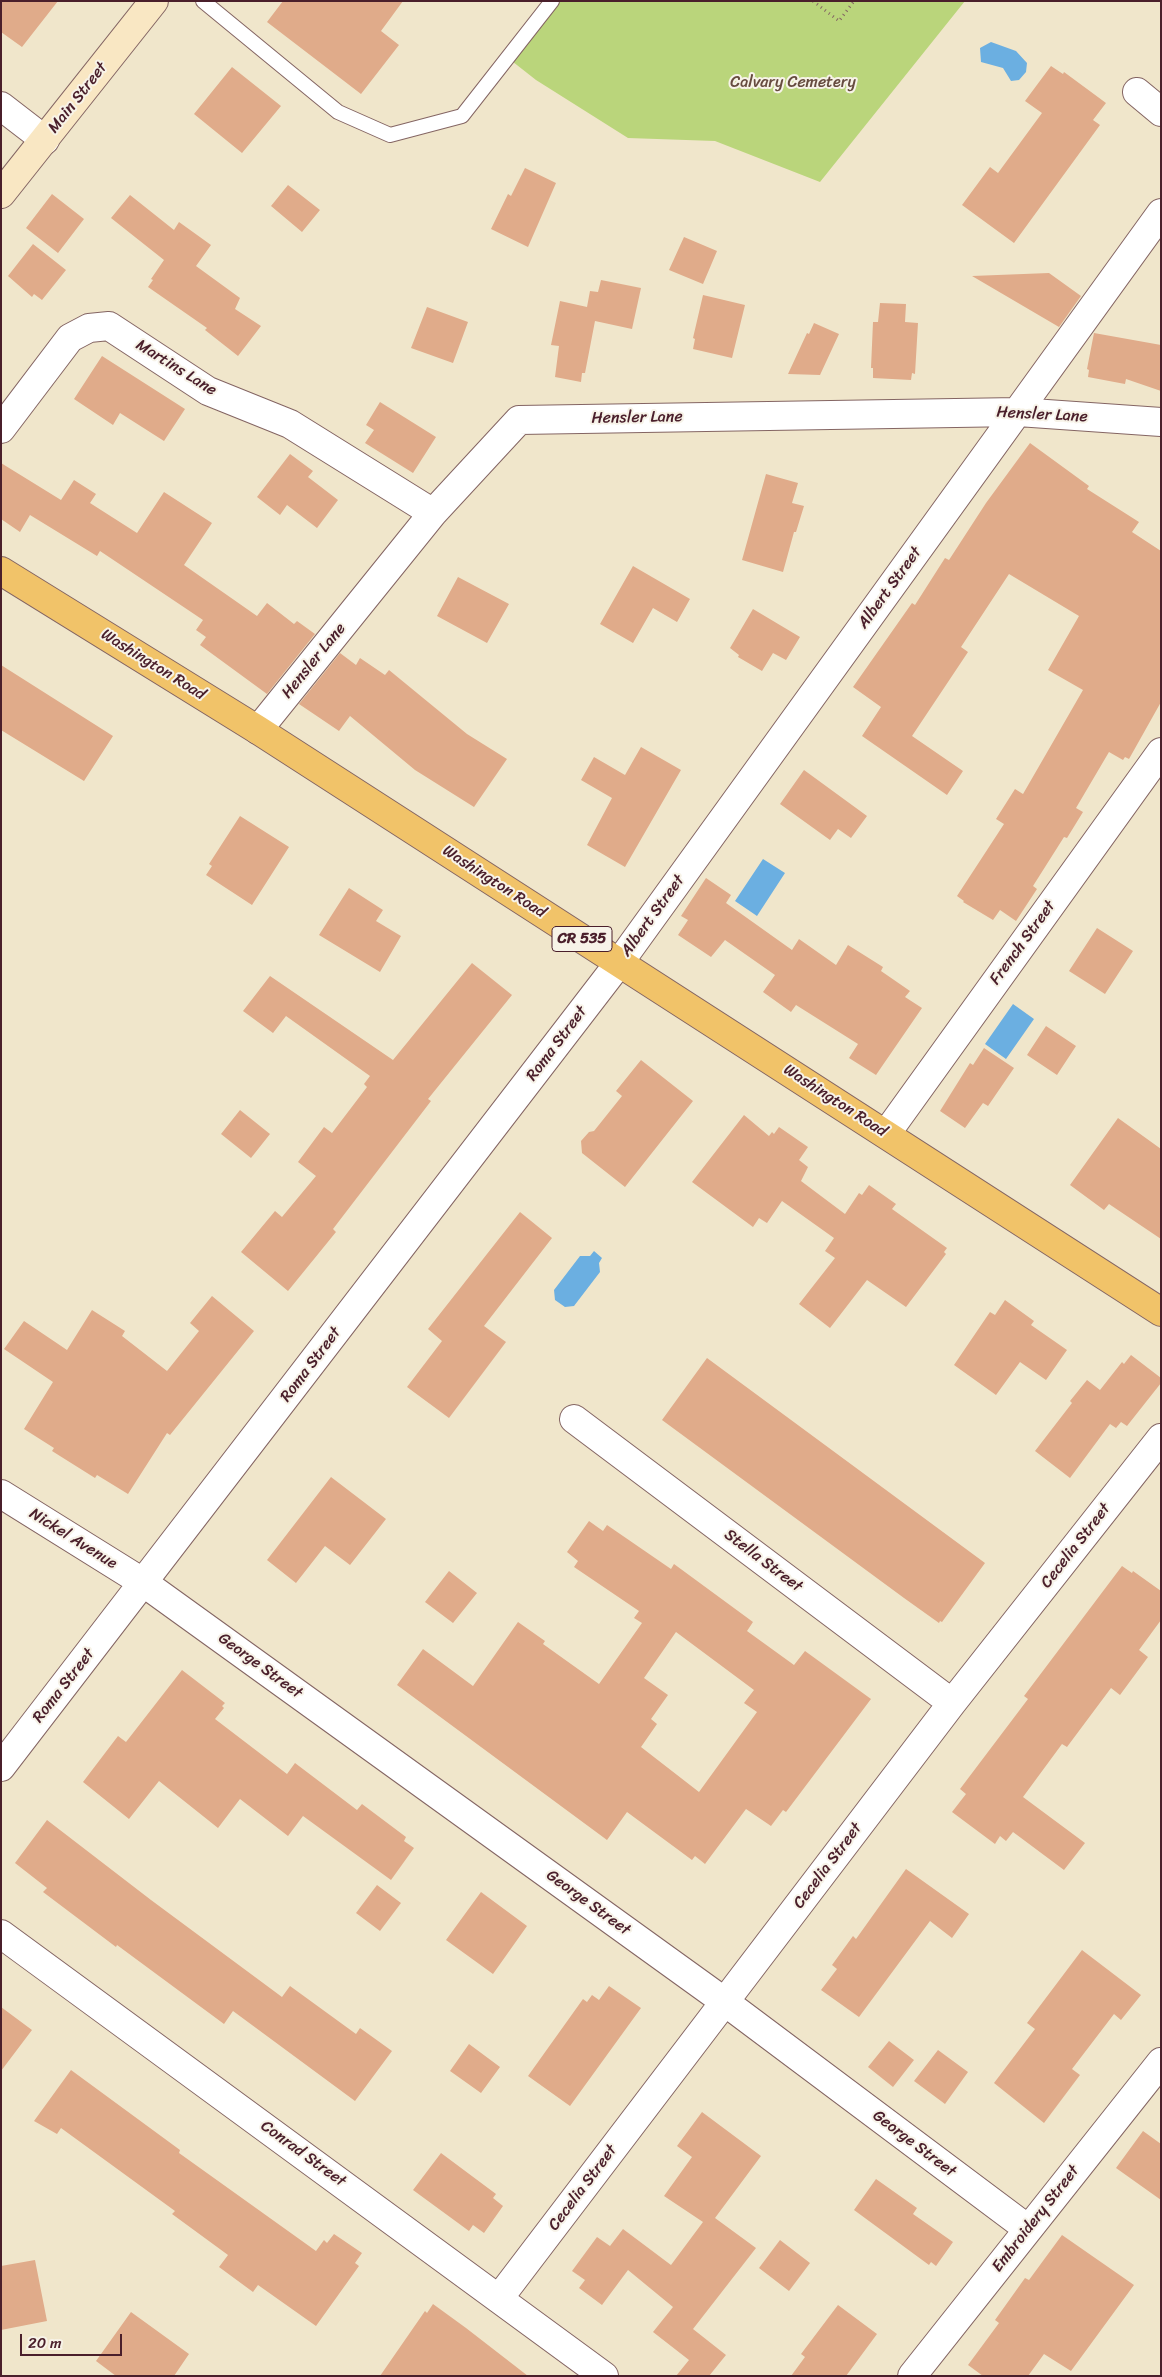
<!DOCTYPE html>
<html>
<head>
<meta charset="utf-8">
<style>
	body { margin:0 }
	#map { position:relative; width:1162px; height:2377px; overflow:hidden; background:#f0e6cb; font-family:Sriracha,sans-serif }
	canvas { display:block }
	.frame { position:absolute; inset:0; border:2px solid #4a1f2b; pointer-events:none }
	.scale { position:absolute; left:20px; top:2334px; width:102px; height:22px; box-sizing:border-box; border:2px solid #4a1f2b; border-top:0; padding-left:6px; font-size:15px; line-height:18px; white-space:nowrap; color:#4a1f2b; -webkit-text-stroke:4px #f7f3e8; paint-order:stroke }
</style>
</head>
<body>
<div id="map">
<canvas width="1162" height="2377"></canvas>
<div class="frame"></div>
<div class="scale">20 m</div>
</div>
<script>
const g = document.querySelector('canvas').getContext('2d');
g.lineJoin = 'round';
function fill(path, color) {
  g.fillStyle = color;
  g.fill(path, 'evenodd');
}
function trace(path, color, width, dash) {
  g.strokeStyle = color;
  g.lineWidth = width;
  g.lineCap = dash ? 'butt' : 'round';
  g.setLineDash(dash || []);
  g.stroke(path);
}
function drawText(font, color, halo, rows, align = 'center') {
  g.font = font + ' Sriracha,sans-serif';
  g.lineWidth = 4;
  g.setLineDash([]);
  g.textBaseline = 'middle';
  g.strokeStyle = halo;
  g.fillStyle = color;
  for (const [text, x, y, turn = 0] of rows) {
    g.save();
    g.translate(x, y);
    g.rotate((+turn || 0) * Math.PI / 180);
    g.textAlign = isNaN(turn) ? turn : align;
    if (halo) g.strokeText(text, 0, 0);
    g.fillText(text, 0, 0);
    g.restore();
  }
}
const green = new Path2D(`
	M 552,1 L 965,1 L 820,182 L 715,141 L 628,138 L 536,80 L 508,58 Z`);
const water = new Path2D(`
	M 991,42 L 1016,51 L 1027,63 L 1026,72 L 1019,80 L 1011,81 L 1003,68 L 981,62 L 980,48 Z
	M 763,859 L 785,873 L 757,916 L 735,901 Z
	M 1013,1004 L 1034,1019 L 1006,1059 L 985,1044 Z
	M 594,1251 L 602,1258 L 599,1263 L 600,1272 L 574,1306 L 565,1307 L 555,1300 L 554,1290 L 580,1256 L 590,1256 Z`);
const building = new Path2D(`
	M 1,1 L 58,1 L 22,47 L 1,32 Z
	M 283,1 L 403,1 L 381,31 L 399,45 L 361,94 L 267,22 Z
	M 1051,66 L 1063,74 L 1064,72 L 1106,103 L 1093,120 L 1100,125 L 1014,243 L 962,205 L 990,167 L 998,173 L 1042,113 L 1025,101 Z
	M 232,67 L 281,106 L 242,153 L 194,114 Z
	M 525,168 L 556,183 L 528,247 L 491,229 L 508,194 L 511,196 Z
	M 288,185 L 320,210 L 302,232 L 271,206 Z
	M 52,194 L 84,219 L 58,253 L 26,228 Z
	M 130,195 L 174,230 L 179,222 L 211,245 L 196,266 L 240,298 L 235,309 L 261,326 L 238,356 L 205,330 L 207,328 L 148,287 L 153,280 L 151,279 L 164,260 L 111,218 Z
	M 684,237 L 717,251 L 703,284 L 669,270 Z
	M 33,244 L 66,270 L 42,300 L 34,294 L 32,297 L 8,276 Z
	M 1049,273 L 1081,296 L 1059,327 L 972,276 Z
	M 601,280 L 641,288 L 632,329 L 595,321 L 585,373 L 582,373 L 581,382 L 555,377 L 559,346 L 551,345 L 560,301 L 587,307 L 590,291 L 598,292 Z
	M 703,295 L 745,305 L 732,358 L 693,349 L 695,339 L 693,338 Z
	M 880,303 L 906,304 L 905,322 L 918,323 L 915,374 L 912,373 L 911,380 L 873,378 L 873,368 L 871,368 L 873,322 L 878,322 Z
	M 427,307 L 468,322 L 453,363 L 411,348 Z
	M 814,323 L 839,334 L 820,375 L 788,374 L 807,333 L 809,334 Z
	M 1094,333 L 1161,345 L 1161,391 L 1126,379 L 1125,384 L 1088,377 L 1089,370 L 1087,369 Z
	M 102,356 L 185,409 L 164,441 L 120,413 L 113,425 L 74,399 Z
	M 380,402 L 436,437 L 413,473 L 365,443 L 374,430 L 366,425 Z
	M 1030,443 L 1089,486 L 1087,489 L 1139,522 L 1132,532 L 1161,551 L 1161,702 L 1129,759 L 1125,757 L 1123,760 L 1109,752 L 1076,808 L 1083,812 L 1067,838 L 1064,837 L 1033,886 L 1037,889 L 1016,921 L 1000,910 L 993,920 L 963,902 L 964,901 L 957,896 L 1004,824 L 996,819 L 1015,789 L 1023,794 L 1083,690 L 1048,670 L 1079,616 L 1009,574 L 961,647 L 968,652 L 912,736 L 963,771 L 947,795 L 862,736 L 881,707 L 853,687 L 912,603 L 915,605 L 945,558 L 949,560 L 986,503 Z
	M 290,454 L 313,471 L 308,477 L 338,500 L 317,528 L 287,505 L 280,515 L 257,497 Z
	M 1,463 L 61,500 L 74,480 L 96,494 L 90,503 L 137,533 L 164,492 L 212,523 L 184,565 L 257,616 L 267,603 L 294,624 L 297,621 L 315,634 L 267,694 L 200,645 L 206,637 L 196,630 L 203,620 L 100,551 L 97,556 L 30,515 L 20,532 L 1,519 Z
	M 766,474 L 798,483 L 792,503 L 804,506 L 796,532 L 794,532 L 783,572 L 742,560 Z
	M 633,566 L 690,599 L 677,622 L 653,608 L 633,643 L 600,624 Z
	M 458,577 L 509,604 L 487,643 L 437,616 Z
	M 753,609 L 800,637 L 786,660 L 773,653 L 762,671 L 738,657 L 739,655 L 730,648 Z
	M 340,653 L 356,665 L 360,658 L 385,675 L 389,670 L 467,734 L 507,759 L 474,807 L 415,770 L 350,716 L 339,731 L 299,704 Z
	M 1,665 L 113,736 L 84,781 L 1,730 Z
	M 641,747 L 681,770 L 625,867 L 587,845 L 612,798 L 581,780 L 594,757 L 625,775 Z
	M 804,770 L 867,816 L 851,838 L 838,829 L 830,840 L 780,804 Z
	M 240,816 L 289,847 L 252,905 L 206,875 L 212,866 L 209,864 Z
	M 706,878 L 731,895 L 726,903 L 792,950 L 799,939 L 836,965 L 848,945 L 883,967 L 881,971 L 910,991 L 905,997 L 922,1008 L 876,1075 L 849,1058 L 858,1044 L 796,1005 L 791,1012 L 763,992 L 775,975 L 725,940 L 711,957 L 678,935 L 688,920 L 681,916 Z
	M 349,888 L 383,910 L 376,921 L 401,936 L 380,972 L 319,935 Z
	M 1097,928 L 1133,951 L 1105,994 L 1069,971 Z
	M 472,963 L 512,995 L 428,1099 L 431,1101 L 333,1229 L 336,1232 L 288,1291 L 241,1252 L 275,1211 L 282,1217 L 316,1176 L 298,1162 L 324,1127 L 332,1133 L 367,1087 L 364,1084 L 370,1076 L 286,1016 L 273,1033 L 243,1011 L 270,976 L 393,1060 Z
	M 1046,1026 L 1076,1046 L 1057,1075 L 1027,1055 Z
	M 984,1048 L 1014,1068 L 988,1106 L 983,1103 L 965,1128 L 940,1111 L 970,1063 L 973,1065 Z
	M 641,1060 L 693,1101 L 625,1187 L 582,1153 L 581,1141 L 589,1132 L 594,1131 L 622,1096 L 616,1091 Z
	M 240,1110 L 270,1134 L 251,1158 L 221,1134 Z
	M 744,1115 L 769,1136 L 772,1132 L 774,1134 L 779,1127 L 808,1147 L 799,1160 L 808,1167 L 801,1181 L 845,1214 L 859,1193 L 862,1195 L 869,1185 L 896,1204 L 892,1209 L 947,1248 L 944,1252 L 946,1254 L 906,1307 L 867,1280 L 830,1328 L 799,1304 L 835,1258 L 825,1251 L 834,1238 L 782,1201 L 767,1223 L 759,1218 L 753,1227 L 692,1182 Z
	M 1118,1118 L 1161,1149 L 1161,1239 L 1109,1204 L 1104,1210 L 1070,1185 Z
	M 520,1212 L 552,1238 L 484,1326 L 506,1342 L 449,1418 L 407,1387 L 442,1341 L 428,1329 Z
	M 212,1296 L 254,1331 L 170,1435 L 167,1433 L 128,1494 L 97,1475 L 95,1478 L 52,1451 L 54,1448 L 24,1429 L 53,1382 L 4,1349 L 24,1321 L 67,1350 L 92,1310 L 125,1331 L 122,1336 L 167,1371 L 199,1331 L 190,1323 Z
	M 1005,1300 L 1034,1321 L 1031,1325 L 1067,1350 L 1046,1380 L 1020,1362 L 996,1395 L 954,1365 L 990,1312 L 995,1315 Z
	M 1131,1355 L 1161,1378 L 1161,1383 L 1127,1426 L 1121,1422 L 1116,1428 L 1110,1424 L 1070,1478 L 1035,1451 L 1072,1403 L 1070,1401 L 1087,1380 L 1100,1390 L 1122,1362 L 1124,1364 Z
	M 707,1358 L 985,1563 L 942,1622 L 940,1621 L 939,1623 L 904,1598 L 662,1420 Z
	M 331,1477 L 386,1519 L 350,1565 L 325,1546 L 296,1583 L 267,1560 Z
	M 589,1521 L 603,1531 L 607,1525 L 671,1569 L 674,1564 L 753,1622 L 747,1631 L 794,1665 L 805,1651 L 871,1699 L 786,1812 L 783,1810 L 771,1826 L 746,1809 L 705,1864 L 695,1856 L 692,1860 L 627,1812 L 607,1840 L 397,1685 L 423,1649 L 473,1686 L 518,1622 L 545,1641 L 543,1644 L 599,1684 L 642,1623 L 634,1618 L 639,1611 L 574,1567 L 578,1561 L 567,1552 ZM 676,1632 L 754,1690 L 744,1703 L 757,1712 L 699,1792 L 641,1747 L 657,1724 L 651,1719 L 668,1695 L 644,1678 Z
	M 1122,1566 L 1132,1573 L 1133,1571 L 1161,1591 L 1161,1620 L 1139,1650 L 1148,1657 L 1120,1695 L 1111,1688 L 1067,1747 L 1062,1744 L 1023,1797 L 1085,1843 L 1064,1870 L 1013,1832 L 1006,1841 L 1000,1836 L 995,1844 L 952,1812 L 966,1794 L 960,1789 L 1028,1699 L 1024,1696 Z
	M 449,1571 L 477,1593 L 453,1623 L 425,1602 Z
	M 182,1670 L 225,1703 L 222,1706 L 224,1708 L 215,1719 L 287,1774 L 295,1763 L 357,1810 L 362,1804 L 406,1837 L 404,1841 L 414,1848 L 391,1880 L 303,1816 L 288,1836 L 240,1799 L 218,1828 L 159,1781 L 129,1819 L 83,1782 L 118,1736 L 126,1742 Z
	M 47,1820 L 151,1900 L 282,1997 L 290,1986 L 356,2034 L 360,2028 L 392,2051 L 355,2101 L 233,2011 L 224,2024 L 117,1945 L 116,1947 L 43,1892 L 47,1888 L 15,1863 Z
	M 906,1869 L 969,1914 L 952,1938 L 930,1921 L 859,2017 L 821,1990 L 837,1969 L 832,1965 L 853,1936 L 856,1939 Z
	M 377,1885 L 401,1903 L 380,1931 L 356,1913 Z
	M 481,1892 L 527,1926 L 493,1974 L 446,1940 Z
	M 1082,1950 L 1141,1995 L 1121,2020 L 1114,2014 L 1072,2069 L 1080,2075 L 1044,2123 L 994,2083 L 1035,2029 L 1027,2023 Z
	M 609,1986 L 641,2008 L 570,2106 L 528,2076 L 583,1999 L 587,2002 L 592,1995 L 599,2000 Z
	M 1,2007 L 32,2030 L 1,2071 Z
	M 889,2041 L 914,2060 L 893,2087 L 868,2067 Z
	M 469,2044 L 500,2067 L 481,2093 L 450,2071 Z
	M 938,2050 L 968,2072 L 945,2104 L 914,2081 Z
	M 71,2070 L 180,2150 L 179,2153 L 316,2251 L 324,2240 L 327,2243 L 334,2234 L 362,2253 L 355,2263 L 359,2266 L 316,2326 L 258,2285 L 253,2292 L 219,2267 L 228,2255 L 172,2214 L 175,2211 L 61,2128 L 57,2134 L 34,2121 Z
	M 702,2112 L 761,2156 L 715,2218 L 756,2248 L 693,2329 L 726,2355 L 709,2376 L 676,2376 L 689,2360 L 653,2332 L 673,2307 L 628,2270 L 602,2305 L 579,2288 L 585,2280 L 572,2271 L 597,2237 L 610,2246 L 623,2229 L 671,2265 L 703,2222 L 664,2196 L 692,2157 L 677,2146 Z
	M 1143,2131 L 1161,2144 L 1161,2200 L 1116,2168 Z
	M 441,2153 L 496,2194 L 493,2198 L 503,2206 L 484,2233 L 473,2225 L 469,2231 L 413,2190 Z
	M 876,2179 L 917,2208 L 913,2214 L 953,2242 L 936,2266 L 931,2262 L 929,2265 L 854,2210 Z
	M 1062,2235 L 1134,2285 L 1071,2371 L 1044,2354 L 1028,2376 L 983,2376 L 968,2365 L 999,2323 L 995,2320 L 1025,2278 L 1029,2280 Z
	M 780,2240 L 810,2263 L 789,2291 L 759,2268 Z
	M 35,2260 L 47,2321 L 1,2330 L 1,2266 Z
	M 433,2304 L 466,2328 L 528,2376 L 380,2376 L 425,2311 L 427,2313 Z
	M 838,2305 L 877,2334 L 846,2376 L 791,2376 L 805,2357 L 801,2354 Z
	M 131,2312 L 189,2354 L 174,2376 L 116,2376 L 96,2361 Z`);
const path = new Path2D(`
	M 813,1 L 839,21 L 854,1`);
const service = new Path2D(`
	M 203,1 L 338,112 L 390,135 L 462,116 L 552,1`);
const minor = new Path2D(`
	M 1137,92 L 1161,112
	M 1,106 L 45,140
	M 1,429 L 70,338 L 89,328 L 109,326 L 208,391 L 290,424 L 433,513
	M 258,730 L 433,513 L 519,420 L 1018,412 L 1161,422
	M 886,1134 L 1161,752
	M 574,1419 L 952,1703
	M 1,1494 L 144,1583 L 725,2002 L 1028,2229
	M 1,1767 L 619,963 L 1161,213
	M 1,1934 L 604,2376
	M 500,2297 L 952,1703 L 1161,1438
	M 912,2376 L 1161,2062`);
const secondary = new Path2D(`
	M 1,194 L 154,1`);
const primary = new Path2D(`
	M 1,571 L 258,730 L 1161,1312`);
const shields = [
	[582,939,60]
];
const shieldNames = [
	["CR 535",582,939]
];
const parkNames = [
	["Calvary Cemetery",793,83]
];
const streetNames = [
	["Main Street",78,98,-52],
	["Martins Lane",176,368,32],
	["Hensler Lane",1042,415,3],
	["Hensler Lane",637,418,-1],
	["Albert Street",890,588,-54],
	["Hensler Lane",314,661,-51],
	["Washington Road",153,665,32],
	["Washington Road",494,882,33],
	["Albert Street",653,916,-54],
	["French Street",1023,943,-54],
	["Roma Street",557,1044,-53],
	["Washington Road",835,1101,33],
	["Roma Street",311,1365,-53],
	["Nickel Avenue",73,1539,32],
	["Cecelia Street",1076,1546,-52],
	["Stella Street",763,1561,37],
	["George Street",260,1666,36],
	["Roma Street",64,1686,-52],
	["Cecelia Street",828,1866,-53],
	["George Street",588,1903,36],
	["George Street",914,2144,37],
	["Conrad Street",303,2154,36],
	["Cecelia Street",583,2188,-53],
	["Embroidery Street",1036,2219,-52]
];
fill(green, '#bad57b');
fill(water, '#6bafe1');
fill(building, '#e0ab8a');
trace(service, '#846563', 16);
trace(minor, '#846563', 30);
trace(secondary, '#846563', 30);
trace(primary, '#846563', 30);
trace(path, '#846563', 3, [1, 4]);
trace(service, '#fff', 14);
trace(minor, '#fff', 28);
trace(secondary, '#f9e7c3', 28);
trace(primary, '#f1c369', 28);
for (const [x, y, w] of shields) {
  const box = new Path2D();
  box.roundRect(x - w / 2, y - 12.5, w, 25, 4);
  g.fillStyle = '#f7f3e8';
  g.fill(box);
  trace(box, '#4a1f2b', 1);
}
drawText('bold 15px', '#4a1f2b', null, shieldNames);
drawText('16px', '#664c3f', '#f7f3e8', parkNames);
drawText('16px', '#4a1f2b', '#f7f3e8', streetNames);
</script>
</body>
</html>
